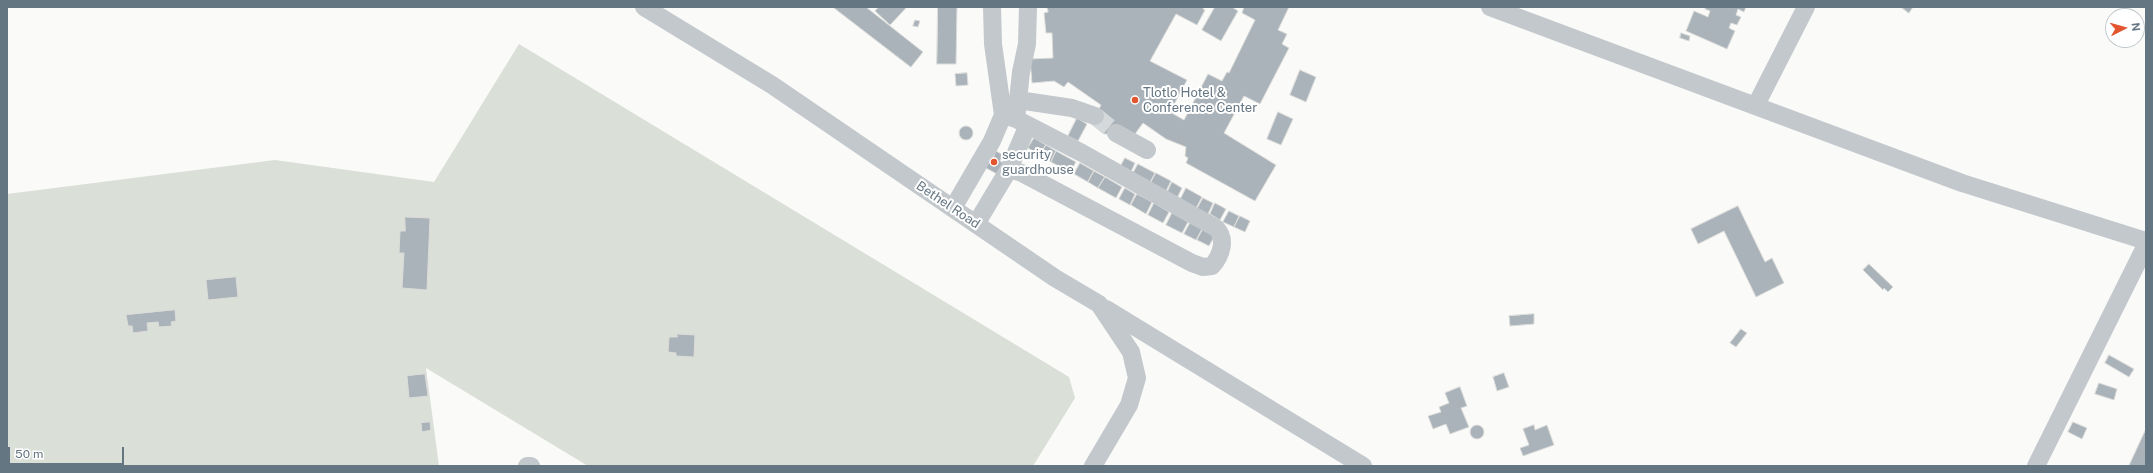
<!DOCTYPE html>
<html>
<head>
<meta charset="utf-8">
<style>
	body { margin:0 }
	#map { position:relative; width:2153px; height:473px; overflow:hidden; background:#fafaf8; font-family:"Public Sans",sans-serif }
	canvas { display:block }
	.frame { position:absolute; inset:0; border:8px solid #657683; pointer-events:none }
	.north { position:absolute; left:2105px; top:8px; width:40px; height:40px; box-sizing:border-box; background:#fff; border:1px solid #c1c8cd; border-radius:50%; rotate:84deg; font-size:11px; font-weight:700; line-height:16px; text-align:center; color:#657683 }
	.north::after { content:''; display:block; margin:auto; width:14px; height:18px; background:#e3552f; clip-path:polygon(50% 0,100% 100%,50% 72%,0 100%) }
	.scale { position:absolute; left:8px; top:447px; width:116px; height:18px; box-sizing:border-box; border:2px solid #657683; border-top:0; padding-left:5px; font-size:12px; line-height:14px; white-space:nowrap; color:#657683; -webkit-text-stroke:3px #fff; paint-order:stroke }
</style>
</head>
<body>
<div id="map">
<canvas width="2153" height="473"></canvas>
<div class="frame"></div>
<div class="north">N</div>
<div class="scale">50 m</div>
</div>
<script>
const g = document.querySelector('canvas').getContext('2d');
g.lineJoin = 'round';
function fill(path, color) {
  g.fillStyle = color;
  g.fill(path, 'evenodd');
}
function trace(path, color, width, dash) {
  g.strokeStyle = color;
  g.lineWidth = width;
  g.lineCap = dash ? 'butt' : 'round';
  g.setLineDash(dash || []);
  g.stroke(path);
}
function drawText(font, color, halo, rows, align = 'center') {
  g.font = font + ' "Public Sans",sans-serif';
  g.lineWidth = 4;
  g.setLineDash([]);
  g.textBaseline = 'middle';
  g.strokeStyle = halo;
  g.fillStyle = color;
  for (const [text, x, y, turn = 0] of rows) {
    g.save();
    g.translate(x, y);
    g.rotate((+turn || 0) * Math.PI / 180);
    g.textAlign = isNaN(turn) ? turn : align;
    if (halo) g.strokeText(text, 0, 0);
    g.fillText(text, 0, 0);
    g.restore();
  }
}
const green = new Path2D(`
	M 519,44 L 1069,377 L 1075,398 L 1033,466 L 588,466 L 426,368 L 439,466 L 7,466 L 7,194 L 275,160 L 434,182 Z`);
const building = new Path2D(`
	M 833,7 L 866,7 L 923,52 L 911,67 Z
	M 879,7 L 907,7 L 890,25 L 875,11 Z
	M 938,7 L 957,7 L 956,64 L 937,64 Z
	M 1047,7 L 1204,7 L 1203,9 L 1205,10 L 1197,25 L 1176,14 L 1150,61 L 1187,80 L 1170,112 L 1184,120 L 1208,74 L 1222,81 L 1227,72 L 1229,73 L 1255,20 L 1242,13 L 1244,7 L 1289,7 L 1278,30 L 1287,34 L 1282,44 L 1289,48 L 1260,104 L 1244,96 L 1224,133 L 1276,165 L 1255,201 L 1186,163 L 1188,158 L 1185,156 L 1186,147 L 1166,139 L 1143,123 L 1135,134 L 1104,134 L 1095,125 L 1095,116 L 1101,105 L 1068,82 L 1064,87 L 1054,81 L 1032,83 L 1030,59 L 1053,58 L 1052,33 L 1046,33 L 1044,13 L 1048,12 Z
	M 1215,7 L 1232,7 L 1238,11 L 1221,41 L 1202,30 Z
	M 1707,7 L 1746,7 L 1744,12 L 1738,9 L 1736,15 L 1741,17 L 1737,25 L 1731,23 L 1729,28 L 1735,31 L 1727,49 L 1686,31 L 1694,11 L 1708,17 L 1710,11 L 1705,9 Z
	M 1901,7 L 1913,7 L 1909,13 Z
	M 915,20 L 920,21 L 918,27 L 913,26 Z
	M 1681,33 L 1690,36 L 1689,41 L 1680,38 Z
	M 1300,70 L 1316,77 L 1306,102 L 1290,95 Z
	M 967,73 L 968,85 L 956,86 L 955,74 Z
	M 1278,112 L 1293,119 L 1281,145 L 1267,139 Z
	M 1077,118 L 1087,124 L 1078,141 L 1068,136 Z
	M959 133a7 7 0 1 1 14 0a7 7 0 1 1-14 0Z
	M 1034,138 L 1046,145 L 1040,155 L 1028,148 Z
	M 1046,145 L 1056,151 L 1051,162 L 1040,155 Z
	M 996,151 L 1003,155 L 1000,161 L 1003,163 L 997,174 L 984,167 L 990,157 L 993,158 Z
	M 1056,151 L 1076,162 L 1070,172 L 1051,162 Z
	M 1125,158 L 1135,163 L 1130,174 L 1119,169 Z
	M 1080,163 L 1094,171 L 1088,182 L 1074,174 Z
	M 1138,164 L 1155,173 L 1149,184 L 1132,175 Z
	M 1094,171 L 1105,177 L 1098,188 L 1088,182 Z
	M 1156,173 L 1171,181 L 1165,193 L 1150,184 Z
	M 1105,177 L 1122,187 L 1116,198 L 1098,188 Z
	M 1172,182 L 1182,188 L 1177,198 L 1167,193 Z
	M 1125,188 L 1135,194 L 1130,205 L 1119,199 Z
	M 1186,188 L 1202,197 L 1196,208 L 1180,200 Z
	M 1137,194 L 1152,202 L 1146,214 L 1131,205 Z
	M 1203,198 L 1213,203 L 1208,214 L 1197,209 Z
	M 1154,203 L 1169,212 L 1163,223 L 1148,215 Z
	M 1215,203 L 1226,209 L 1220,220 L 1210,214 Z
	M 1738,206 L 1765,262 L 1772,258 L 1784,283 L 1756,297 L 1724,231 L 1698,244 L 1691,229 Z
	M 1229,211 L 1239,216 L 1234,227 L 1223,222 Z
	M 1172,213 L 1188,222 L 1182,233 L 1166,225 Z
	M 1240,216 L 1250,221 L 1245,232 L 1234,227 Z
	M 405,217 L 430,218 L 427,290 L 402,288 L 404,253 L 399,253 L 400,231 L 405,231 Z
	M 1190,223 L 1202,229 L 1196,240 L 1184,234 Z
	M 1203,229 L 1215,235 L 1209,246 L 1197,240 Z
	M 1869,264 L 1893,287 L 1888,292 L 1884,288 L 1883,290 L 1863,270 Z
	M 236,277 L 238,297 L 208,300 L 206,280 Z
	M 175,310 L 176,321 L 171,322 L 172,326 L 159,327 L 158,322 L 147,323 L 148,331 L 133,333 L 132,326 L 128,326 L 126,315 Z
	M 1534,314 L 1534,324 L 1510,326 L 1509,316 Z
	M 1741,329 L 1747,333 L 1736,347 L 1730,343 Z
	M 677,334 L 695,335 L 694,357 L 676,356 L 676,353 L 668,352 L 669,337 L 677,337 Z
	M 2109,355 L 2134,369 L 2129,377 L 2105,363 Z
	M 1504,373 L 1509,387 L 1497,391 L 1493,377 Z
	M 425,374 L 428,396 L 409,398 L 407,376 Z
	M 2099,383 L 2117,389 L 2114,400 L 2095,394 Z
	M 1460,387 L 1467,406 L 1461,408 L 1469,427 L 1450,434 L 1446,424 L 1433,429 L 1428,416 L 1441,412 L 1439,407 L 1449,403 L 1445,393 Z
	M 430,422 L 431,430 L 422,432 L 421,423 Z
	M 2073,422 L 2087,428 L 2082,439 L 2068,432 Z
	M 1534,425 L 1535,430 L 1547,425 L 1554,445 L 1523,456 L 1520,448 L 1529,445 L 1523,429 Z
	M1470 432a7 7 0 1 1 14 0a7 7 0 1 1-14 0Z
	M 2146,429 L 2146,466 L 2129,466 Z`);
const minorTunnel = new Path2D(`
	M 1095,116 L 1116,133`);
const minor = new Path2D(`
	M 644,7 L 772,85 L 1055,278 L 1099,304 L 1131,352 L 1137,378 L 1129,405 L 1093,466
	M 992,7 L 993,44 L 1003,115
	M 1490,7 L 1962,183 L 2146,241
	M 1018,100 L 1072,108 L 1095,116
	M 1756,105 L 1806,7
	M 1016,119 L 1021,72 L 1027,44 L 1028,7
	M 1116,133 L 1147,150
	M 1009,169 L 1027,127
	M 953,208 L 992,141 L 1003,115 L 1016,119 L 1082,153 L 1216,228 C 1227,239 1221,256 1212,266 L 1203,267 L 1192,263 L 1022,173 L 1009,169 L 976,224
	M 1106,309 L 1363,466
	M 527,466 L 531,466
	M 2036,466 L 2146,245`);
const markers = [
	[1135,100,4,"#e3552f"],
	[994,162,4,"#e3552f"]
];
const poiNames = [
	["Tlotlo Hotel &",1143,93],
	["Conference Center",1143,108],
	["security",1002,155],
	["guardhouse",1002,170]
];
const streetNames = [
	["Bethel Road",948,205,34]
];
fill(green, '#dadfd7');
fill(building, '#aab3b9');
trace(building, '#dcdcda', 1);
trace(minorTunnel, '#d5d9db', 18, [18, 9]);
trace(minor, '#c3c8cc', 18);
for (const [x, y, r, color] of markers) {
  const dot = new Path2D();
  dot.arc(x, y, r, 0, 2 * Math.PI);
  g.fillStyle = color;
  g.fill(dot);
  trace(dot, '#fff', 1.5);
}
drawText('13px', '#657683', '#fff', poiNames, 'left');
drawText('13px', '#657683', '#fff', streetNames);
</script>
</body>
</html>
